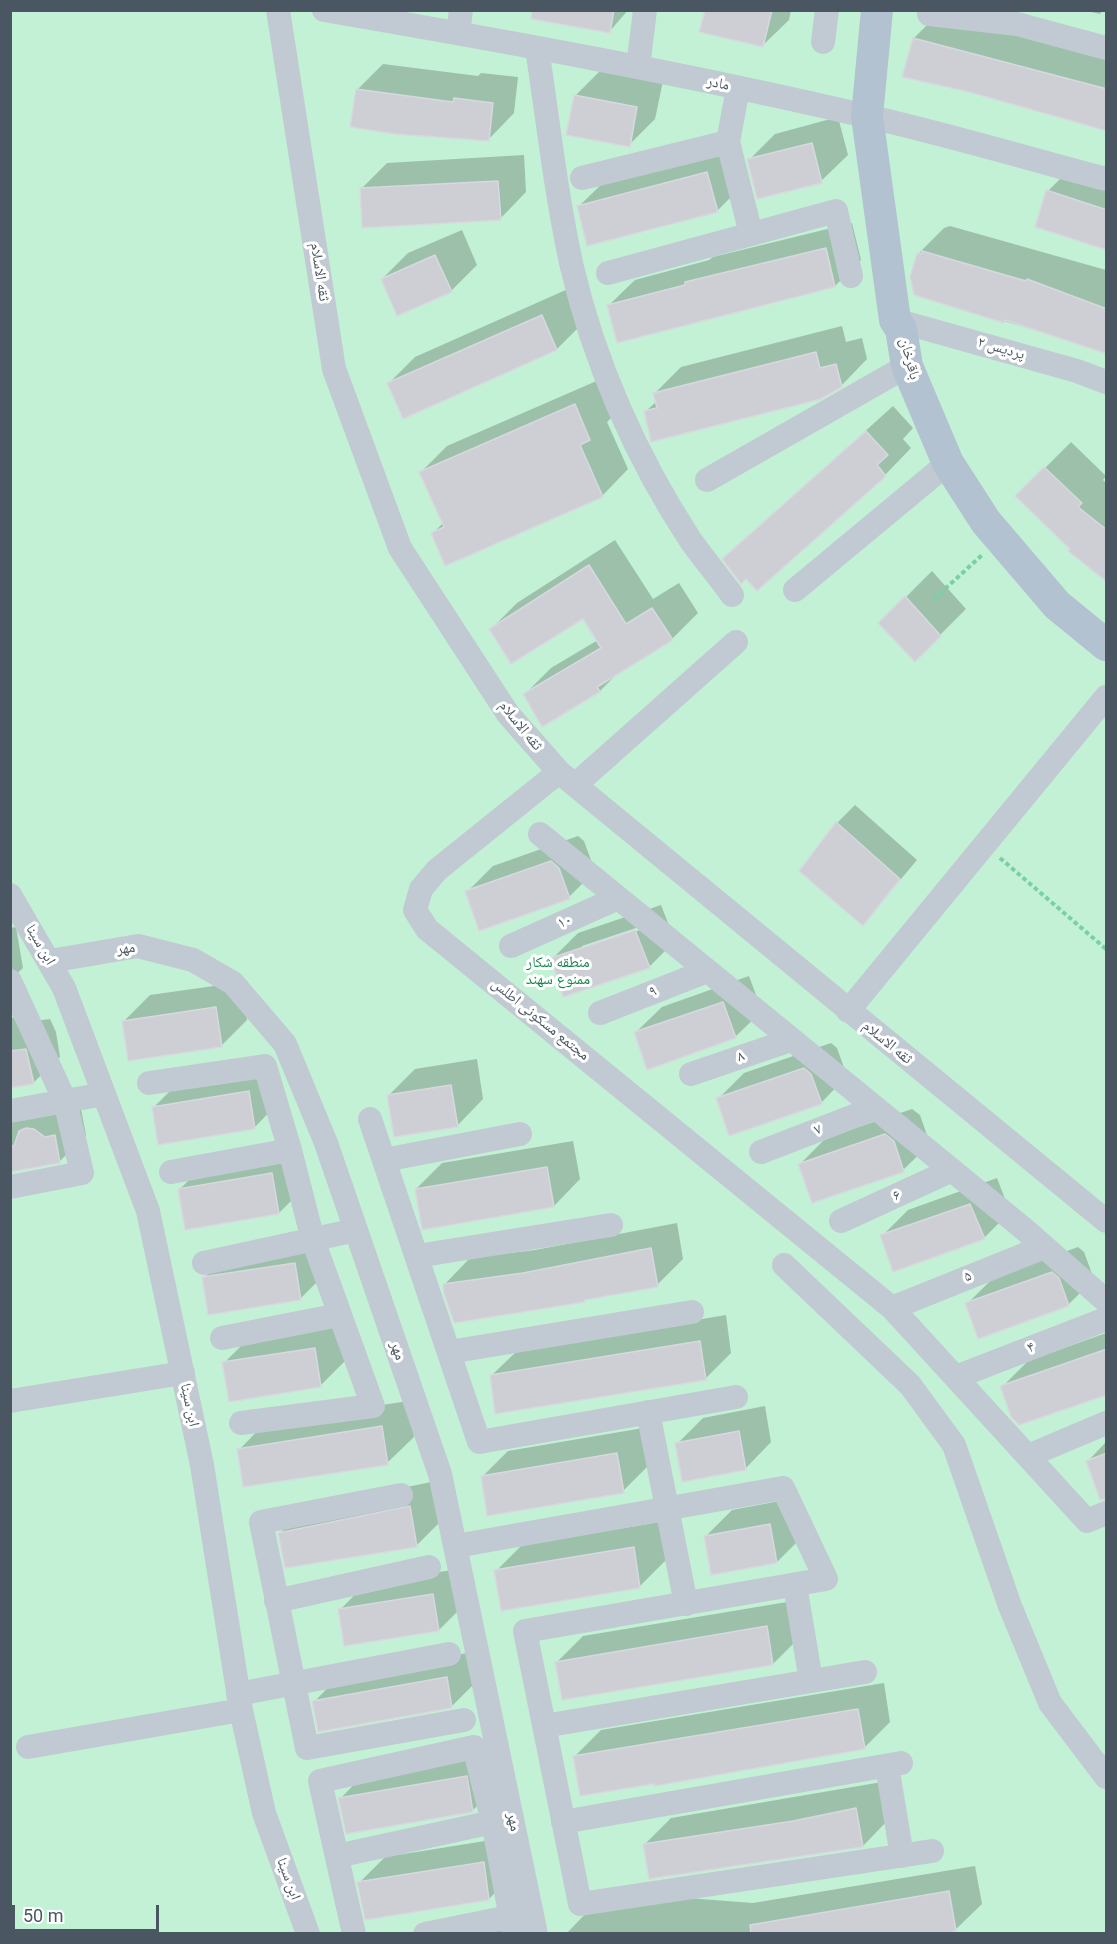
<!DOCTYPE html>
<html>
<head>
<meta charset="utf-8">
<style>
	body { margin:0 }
	#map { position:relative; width:1117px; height:1944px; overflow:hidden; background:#f5f3f3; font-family:Roboto,sans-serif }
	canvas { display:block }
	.frame { position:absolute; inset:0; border:12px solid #4a5661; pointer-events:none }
	.scale { position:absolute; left:12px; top:1905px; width:147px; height:27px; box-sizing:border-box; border:3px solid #4a5661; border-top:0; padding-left:8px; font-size:18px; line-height:21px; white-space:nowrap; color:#4a5661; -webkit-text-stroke:4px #fff; paint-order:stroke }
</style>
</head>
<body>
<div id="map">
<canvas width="1117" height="1944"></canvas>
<div class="frame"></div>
<div class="scale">50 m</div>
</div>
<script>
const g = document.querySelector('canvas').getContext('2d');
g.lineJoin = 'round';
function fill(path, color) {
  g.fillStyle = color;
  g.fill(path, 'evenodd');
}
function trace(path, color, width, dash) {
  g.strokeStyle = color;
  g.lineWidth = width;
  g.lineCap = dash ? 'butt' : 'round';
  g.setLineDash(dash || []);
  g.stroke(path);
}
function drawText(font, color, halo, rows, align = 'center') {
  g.font = font + ' Roboto,"Noto Naskh Arabic",sans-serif';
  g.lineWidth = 6;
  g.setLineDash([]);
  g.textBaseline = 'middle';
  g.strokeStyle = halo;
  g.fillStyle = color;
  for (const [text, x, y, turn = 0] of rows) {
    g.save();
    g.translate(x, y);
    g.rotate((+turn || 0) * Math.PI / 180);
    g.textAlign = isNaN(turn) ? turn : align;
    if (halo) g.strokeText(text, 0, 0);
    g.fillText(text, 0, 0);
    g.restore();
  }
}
const green = new Path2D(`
	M 11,11 L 1106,11 L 1106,1933 L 11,1934 Z`);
const shadow = new Path2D(`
	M 560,10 L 628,10 L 610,31 Z
	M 706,10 L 791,10 L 789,20 L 762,46 Z
	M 1082,10 L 1103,10 L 1100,14 Z
	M 940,12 L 1106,57 L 1106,129 L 914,38 Z
	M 383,64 L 478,76 L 481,73 L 518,77 L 514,113 L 488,140 L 357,90 Z
	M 601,70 L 663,81 L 655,119 L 629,145 L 575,96 Z
	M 838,117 L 848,155 L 821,181 L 749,160 L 775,134 Z
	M 733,147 L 743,185 L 717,211 L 578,207 L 605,181 Z
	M 524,155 L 526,192 L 500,219 L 361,189 L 387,163 Z
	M 1074,165 L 1106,175 L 1106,248 L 1048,191 Z
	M 852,223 L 861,260 L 835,286 L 608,306 L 635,280 L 709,260 L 713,257 Z
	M 950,226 L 1106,270 L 1106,352 L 915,294 L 918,254 L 944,228 Z
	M 462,230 L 477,265 L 451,291 L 382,279 L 408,253 Z
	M 568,289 L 583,323 L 557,349 L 404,417 L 389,383 L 415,357 Z
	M 842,326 L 846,342 L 862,338 L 867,359 L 841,386 L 645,412 L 657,401 L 655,393 L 681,367 Z
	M 601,379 L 616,413 L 607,422 L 628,469 L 602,496 L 433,533 L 443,523 L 421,472 L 447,446 Z
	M 893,406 L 913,428 L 903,439 L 911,448 L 885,475 L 757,589 L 724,559 Z
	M 1071,442 L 1106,476 L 1103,480 L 1106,483 L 1106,580 L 1072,549 L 1045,468 Z
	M 615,540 L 653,599 L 679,583 L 698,613 L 672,639 L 618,673 L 600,691 L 543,725 L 525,694 L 551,668 L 598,640 L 583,617 L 491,629 L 517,603 Z
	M 932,571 L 966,609 L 915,660 L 880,623 Z
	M 855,805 L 917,860 L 863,924 L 801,870 L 837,823 Z
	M 578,836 L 584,841 L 595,871 L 569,897 L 467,892 L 493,866 Z
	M 661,905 L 675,941 L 649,967 L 552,959 L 578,933 ZM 642,926 L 643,929 L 582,950 L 582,946 Z
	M 16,927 L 23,968 L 10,980 L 10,928 Z
	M 749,976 L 762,1011 L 735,1037 L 635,1033 L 662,1007 Z
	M 242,982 L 247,1020 L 221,1046 L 123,1022 L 150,995 Z
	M 16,1015 L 34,1021 L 50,1019 L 56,1032 L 60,1057 L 33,1083 L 10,1086 L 10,1020 Z
	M 831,1043 L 837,1048 L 847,1076 L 821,1103 L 718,1099 L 744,1073 Z
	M 477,1059 L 483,1099 L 457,1126 L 389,1095 L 415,1069 Z
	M 274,1065 L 280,1101 L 254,1128 L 154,1107 L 180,1081 Z
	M 81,1109 L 86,1135 L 60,1161 L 10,1171 L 10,1118 Z
	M 912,1109 L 920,1115 L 930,1144 L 903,1170 L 813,1201 L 800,1164 L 826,1138 Z
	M 573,1141 L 580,1179 L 554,1206 L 416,1189 L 442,1163 Z
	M 298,1148 L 305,1187 L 279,1213 L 180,1189 L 206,1163 Z
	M 997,1178 L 1010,1212 L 984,1238 L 882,1236 L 908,1210 Z
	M 677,1223 L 683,1259 L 657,1285 L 588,1298 L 585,1301 L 444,1285 L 470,1258 L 535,1250 Z
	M 321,1238 L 326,1273 L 300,1299 L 204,1278 L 230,1252 Z
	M 1078,1247 L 1084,1252 L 1094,1279 L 1068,1305 L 967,1304 L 993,1278 Z
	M 726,1315 L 731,1353 L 705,1379 L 491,1376 L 518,1350 Z
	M 341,1322 L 347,1359 L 321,1385 L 224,1363 L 250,1337 Z
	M 1106,1333 L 1106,1393 L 1002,1387 L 1028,1361 Z
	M 408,1401 L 414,1437 L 387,1463 L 239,1450 L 265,1423 Z
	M 765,1406 L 771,1442 L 745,1469 L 677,1444 L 703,1418 Z
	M 643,1428 L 649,1465 L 623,1491 L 482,1477 L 508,1451 Z
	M 1106,1442 L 1106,1494 L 1088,1461 Z
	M 436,1481 L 442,1520 L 416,1546 L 279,1534 L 306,1508 Z
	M 796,1498 L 803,1536 L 777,1562 L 706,1536 L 732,1510 Z
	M 660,1522 L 666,1560 L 639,1587 L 496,1571 L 522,1545 Z
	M 459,1569 L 465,1604 L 439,1630 L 340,1610 L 366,1583 Z
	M 793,1601 L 799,1638 L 773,1664 L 557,1662 L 583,1636 Z
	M 473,1652 L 478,1680 L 452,1706 L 314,1702 L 340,1675 Z
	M 884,1683 L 890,1722 L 864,1748 L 575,1756 L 601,1730 Z
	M 493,1751 L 499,1784 L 473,1810 L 348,1833 L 340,1799 L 366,1772 Z
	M 882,1782 L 889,1819 L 863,1846 L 644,1845 L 671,1818 Z
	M 510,1837 L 515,1872 L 489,1899 L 359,1883 L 385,1857 Z
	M 975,1866 L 982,1904 L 955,1930 L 933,1934 L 566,1934 L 592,1907 L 661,1896 L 753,1903 Z
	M 524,1922 L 525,1934 L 457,1934 Z`);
const building = new Path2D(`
	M 532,10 L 614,10 L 610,33 L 531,19 Z
	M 705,10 L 772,10 L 763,47 L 699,32 Z
	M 913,38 L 1107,89 L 1107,131 L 969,92 L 902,77 Z
	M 356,89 L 453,102 L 454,98 L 493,103 L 489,141 L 395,134 L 350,127 Z
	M 574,95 L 637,107 L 630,147 L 566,135 Z
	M 812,143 L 822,183 L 757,199 L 747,159 Z
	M 707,172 L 718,212 L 587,246 L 577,206 Z
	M 498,181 L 501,220 L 362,228 L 360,188 Z
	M 1046,190 L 1107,210 L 1107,250 L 1035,227 Z
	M 826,248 L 835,287 L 617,343 L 607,305 L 685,285 L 685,282 Z
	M 922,251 L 1026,281 L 1027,279 L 1107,309 L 1107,354 L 1005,320 L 1004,323 L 914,295 L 910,277 L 917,253 L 921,254 Z
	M 435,255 L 452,292 L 397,316 L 381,279 Z
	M 542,315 L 557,350 L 403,419 L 387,383 Z
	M 816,352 L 820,368 L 836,364 L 842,387 L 821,399 L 651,442 L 644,411 L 657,408 L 653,393 Z
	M 575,404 L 590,440 L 580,445 L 603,497 L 445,566 L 431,533 L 444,527 L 419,472 Z
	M 866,431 L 888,455 L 877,465 L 886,476 L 757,591 L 746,579 L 741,584 L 722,559 Z
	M 1044,467 L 1082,503 L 1078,507 L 1107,530 L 1107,582 L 1068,551 L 1070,549 L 1015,496 Z
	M 589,565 L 626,624 L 652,608 L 673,640 L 597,687 L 600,692 L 542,727 L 523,694 L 601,648 L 583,619 L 511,664 L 489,629 Z
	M 905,596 L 941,636 L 915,662 L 878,623 Z
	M 836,822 L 900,879 L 863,926 L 799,871 Z
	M 551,861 L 559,868 L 570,899 L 479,931 L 465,891 Z
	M 635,930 L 650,968 L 563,997 L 551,958 Z
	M 723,1002 L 736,1038 L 647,1070 L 634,1032 Z
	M 216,1007 L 222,1047 L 128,1061 L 122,1021 Z
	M 26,1049 L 34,1084 L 10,1088 L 10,1051 Z
	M 804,1068 L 811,1074 L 822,1104 L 729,1136 L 716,1098 Z
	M 451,1085 L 458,1127 L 394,1137 L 387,1095 Z
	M 249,1091 L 255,1129 L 158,1145 L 152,1107 Z
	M 26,1128 L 34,1129 L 45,1137 L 55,1135 L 60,1163 L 10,1172 L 10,1146 L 14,1146 L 19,1131 Z
	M 885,1134 L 894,1141 L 904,1172 L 812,1203 L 798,1164 Z
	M 547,1167 L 554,1207 L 422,1230 L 415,1189 Z
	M 272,1173 L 279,1214 L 185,1230 L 178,1189 Z
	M 970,1204 L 985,1239 L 893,1272 L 880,1235 Z
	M 651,1248 L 658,1287 L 585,1300 L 585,1302 L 454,1323 L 444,1294 L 443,1284 L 523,1273 Z
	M 295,1263 L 301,1300 L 208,1315 L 202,1277 Z
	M 1052,1272 L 1059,1278 L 1069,1306 L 978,1339 L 965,1303 Z
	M 700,1341 L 706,1380 L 495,1414 L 490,1375 Z
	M 315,1348 L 321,1387 L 229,1402 L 222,1362 Z
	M 1107,1349 L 1107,1395 L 1019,1425 L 1011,1417 L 1000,1386 Z
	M 382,1426 L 388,1465 L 243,1487 L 237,1449 Z
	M 739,1431 L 746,1470 L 682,1482 L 675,1443 Z
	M 617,1453 L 624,1493 L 487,1516 L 481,1476 Z
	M 1107,1453 L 1107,1499 L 1100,1500 L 1086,1461 Z
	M 410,1506 L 417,1547 L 285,1568 L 278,1533 Z
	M 770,1524 L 777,1563 L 711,1575 L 704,1536 Z
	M 634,1547 L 640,1588 L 501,1611 L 494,1570 Z
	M 433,1594 L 439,1631 L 344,1646 L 338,1609 Z
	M 767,1626 L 773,1665 L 562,1700 L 555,1662 Z
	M 447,1677 L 452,1708 L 318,1732 L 312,1701 Z
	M 858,1709 L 865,1749 L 655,1786 L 654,1784 L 580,1796 L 573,1756 Z
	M 467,1776 L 473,1812 L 346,1834 L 338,1798 Z
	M 856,1808 L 863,1847 L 649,1879 L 643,1844 L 793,1821 Z
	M 484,1862 L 489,1900 L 365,1920 L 357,1882 Z
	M 949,1891 L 956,1931 L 944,1934 L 751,1934 L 750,1925 Z`);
const path = new Path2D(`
	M 934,599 L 982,555
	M 1000,858 L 1106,949`);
const minor = new Path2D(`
	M 278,10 L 334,369 L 400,548 L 508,714 L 559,772 L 1106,1221
	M 324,10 C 505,41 687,74 866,116 C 946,134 1026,158 1106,179
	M 929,14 L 1017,24 L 1106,48
	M 458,33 L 461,10
	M 823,42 L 827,10
	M 537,48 C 548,121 556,195 572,267 C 594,362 637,459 691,541 C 704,559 719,577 732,595
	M 638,67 L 645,10
	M 738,88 L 728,142 L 751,234
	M 582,178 L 728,142
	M 608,273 L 836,211 L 851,276
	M 895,320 L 1077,371 L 1106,382
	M 707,480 L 907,366
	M 795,590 L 948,463
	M 559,772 L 437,870 L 421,889 L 415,910 L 427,929 L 892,1308 L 1087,1521 L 1106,1513
	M 575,785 L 736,642
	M 540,834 L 1024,1229 L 1106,1301
	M 10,895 L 64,988 L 148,1211 L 202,1465 L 241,1710 L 264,1813 L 308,1934
	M 511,946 L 618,898
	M 50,961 L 138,946 L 193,960 L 233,983 L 285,1044 L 326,1143 L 440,1474 L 536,1934
	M 10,981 L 65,1101 L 82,1173 L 10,1187
	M 848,1011 L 1106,697
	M 600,1013 L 707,971
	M 691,1074 L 791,1040
	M 149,1083 L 265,1066 L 290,1150 L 313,1240 L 373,1406 L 241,1423
	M 10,1111 L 104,1094
	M 370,1119 L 479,1442 L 736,1397
	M 761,1152 L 875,1108
	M 384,1160 L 520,1134
	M 171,1172 L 290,1150
	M 841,1221 L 952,1170
	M 417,1256 L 611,1225
	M 204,1263 L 356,1230
	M 784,1265 L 910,1385 L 954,1445 L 1010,1606 L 1050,1703 L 1106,1777
	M 892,1308 L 1044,1247
	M 222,1338 L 339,1315
	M 449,1352 L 692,1312
	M 956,1377 L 1106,1319
	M 10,1401 L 183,1373
	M 648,1412 L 686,1604
	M 1028,1456 L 1106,1423
	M 401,1495 L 261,1522 L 307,1748 L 464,1720
	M 456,1546 L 783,1488 L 826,1579 L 525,1631 L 580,1904 L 932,1851
	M 795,1585 L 811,1681
	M 276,1601 L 429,1567
	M 238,1694 L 449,1654
	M 544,1726 L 865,1672
	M 28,1747 L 241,1710
	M 887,1766 L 902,1856
	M 563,1822 L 901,1763
	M 337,1856 L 493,1822
	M 354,1934 L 320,1781 L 474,1747 L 493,1822 L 514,1934
	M 425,1934 L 509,1917`);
const major = new Path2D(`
	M 877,10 L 867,116 L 895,320 L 901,329 L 907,366 L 948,463 L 986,522 L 1057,605 L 1106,645`);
const streetNames = [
	["مادر",718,84,12],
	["ثقه الاسلام",319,272,81],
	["پردیس ۲",1001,349,16],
	["باقرخان",909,359,75],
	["ثقه الاسلام",520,726,51],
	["۱۰",565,922,-24],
	["ابن سینا",40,945,60],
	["مهر",126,949,-6],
	["۹",653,992,-21],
	["مجتمع مسکونی اطلس",540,1020,39],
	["ثقه الاسلام",887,1043,39],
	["۸",741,1057,-19],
	["۷",818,1130,-21],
	["۶",897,1196,-25],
	["۵",968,1277,-22],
	["۴",1031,1348,-21],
	["مهر",397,1351,71],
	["ابن سینا",189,1405,78],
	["مهر",513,1822,78],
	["ابن سینا",288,1879,70]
];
const parkNames = [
	["منطقه شکار",558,963],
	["ممنوع سهند",558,980]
];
fill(green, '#c3f1d5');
fill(shadow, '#0003');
fill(building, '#cdcfd5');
trace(building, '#d7d9de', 1.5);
trace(path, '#7ad0a6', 4, [4.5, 3]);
trace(minor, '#c1cad2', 24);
trace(major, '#b3c2d1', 32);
drawText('15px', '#4a5661', '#fff', streetNames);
drawText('15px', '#17864f', '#fff', parkNames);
</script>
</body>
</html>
